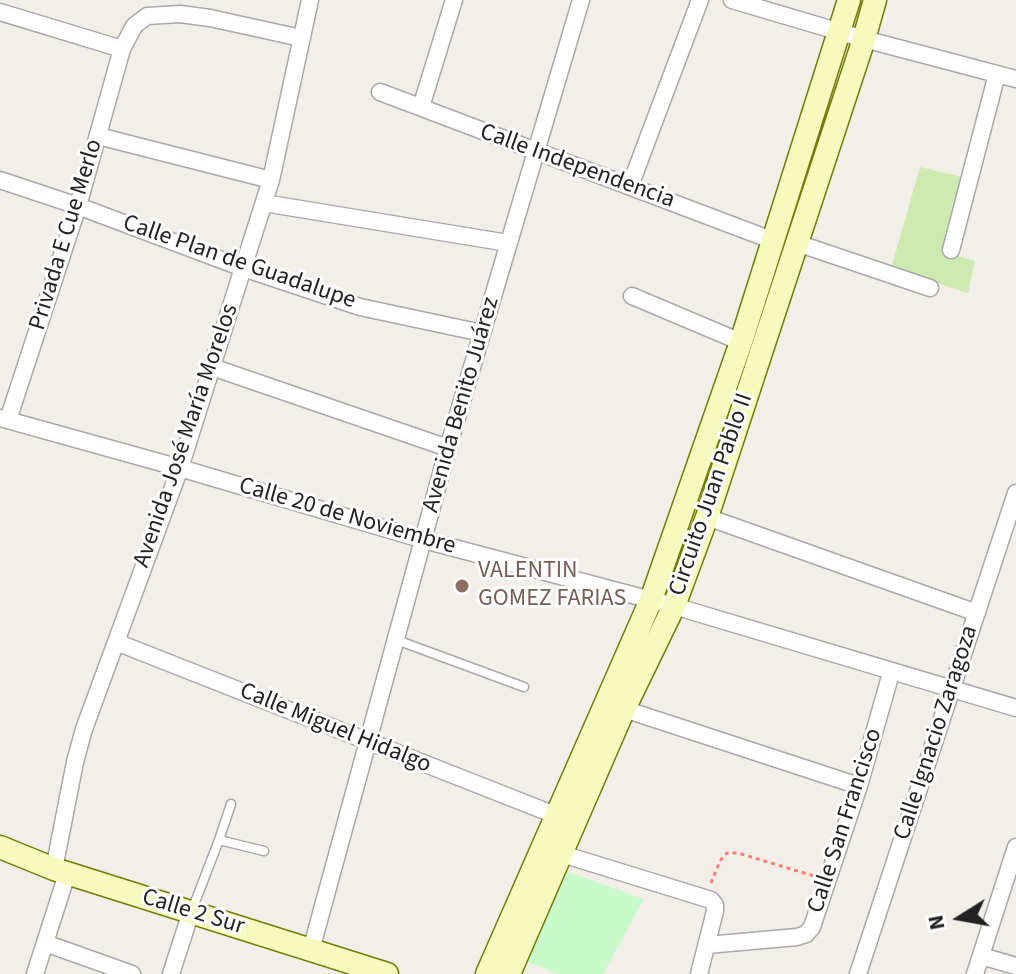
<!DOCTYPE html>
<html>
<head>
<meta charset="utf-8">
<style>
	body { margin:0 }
	#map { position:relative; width:1016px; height:974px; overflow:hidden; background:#f2efe9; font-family:"Source Sans 3",sans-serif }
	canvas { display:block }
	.north { position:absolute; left:920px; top:878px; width:80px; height:80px; -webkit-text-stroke:6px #fff; paint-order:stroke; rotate:259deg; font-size:22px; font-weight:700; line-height:32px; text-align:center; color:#222 }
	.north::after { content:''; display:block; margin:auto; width:28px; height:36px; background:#222; clip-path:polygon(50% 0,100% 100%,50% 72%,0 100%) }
</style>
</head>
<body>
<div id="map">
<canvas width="1016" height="974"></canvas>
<div class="north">N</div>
</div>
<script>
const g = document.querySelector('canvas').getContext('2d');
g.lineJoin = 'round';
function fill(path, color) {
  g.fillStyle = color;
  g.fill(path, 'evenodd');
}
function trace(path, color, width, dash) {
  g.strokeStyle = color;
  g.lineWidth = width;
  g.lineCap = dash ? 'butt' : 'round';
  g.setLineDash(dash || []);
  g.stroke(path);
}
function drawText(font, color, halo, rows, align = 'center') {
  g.font = font + ' "Source Sans 3",sans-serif';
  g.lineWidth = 6;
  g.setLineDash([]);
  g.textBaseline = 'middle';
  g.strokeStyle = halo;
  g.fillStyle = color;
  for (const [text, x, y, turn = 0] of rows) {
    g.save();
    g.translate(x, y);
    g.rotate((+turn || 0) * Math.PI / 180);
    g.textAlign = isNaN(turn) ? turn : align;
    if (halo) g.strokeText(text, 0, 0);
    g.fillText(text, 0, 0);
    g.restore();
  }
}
const grass = new Path2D(`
	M 920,167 L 962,177 L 943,252 L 975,261 L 968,293 L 891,269 Z`);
const park = new Path2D(`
	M 568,872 L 644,899 L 603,974 L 559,974 L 524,961 Z`);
const path = new Path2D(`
	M 711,883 L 720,861 L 727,853 L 738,853 L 814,876`);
const service = new Path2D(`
	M 394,639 L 524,687
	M 231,804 L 219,840 L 264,851
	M 192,910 L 219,840`);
const minor = new Path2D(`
	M 732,0 L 864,39 L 1016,79
	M 0,12 L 122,49
	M 380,92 L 774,241
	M 421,107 L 454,0
	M 98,136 L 271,180
	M 0,180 L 78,206 L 243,268 L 360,307 L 482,333
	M 630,186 L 700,0
	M 264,203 L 508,243
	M 797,243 L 930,288
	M 951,250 L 997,74
	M 632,296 L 741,342
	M 212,367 L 448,448
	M 0,418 L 180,468 L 424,540 L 674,606 L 1016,708
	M 8,420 L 78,206 L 122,49 L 134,26 L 147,16 L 180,14 L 210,18 L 301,38
	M 707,517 L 977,613
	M 116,642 L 555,815
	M 624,709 L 859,786
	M 562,854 L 711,900 L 715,905 L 715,911 L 699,974
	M 54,869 L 75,762 L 84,729 L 180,468 L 243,268 L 271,180 L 310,0
	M 45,943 L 132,974
	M 707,945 L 797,937 L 806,934 L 812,927 L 859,786 L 891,673
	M 311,950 L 448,448 L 581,0
	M 981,956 L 1016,966
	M 35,974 L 67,874
	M 171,974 L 191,912
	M 858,974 L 1016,493
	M 975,974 L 1016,847`);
const secondary = new Path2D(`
	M 0,847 L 54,869 L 387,974
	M 487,974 L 651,600 L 741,342 L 849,0
	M 509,974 L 624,709 L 674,606 L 707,517 L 864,39 L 875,0`);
const markers = [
	[462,586,8,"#8d6e63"]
];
const streetNames = [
	["Calle Independencia",577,167,20],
	["Privada E Cue Merlo",67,235,-73],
	["Calle Plan de Guadalupe",239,263,19],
	["Avenida Benito Juárez",462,405,-74],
	["Avenida José María Morelos",187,436,-71],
	["Circuito Juan Pablo II",712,495,-71],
	["Calle 20 de Noviembre",347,517,16],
	["Calle Miguel Hidalgo",335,729,22],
	["Calle Ignacio Zaragoza",937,733,-72],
	["Calle San Francisco",846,821,-72],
	["Calle 2 Sur",193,913,17]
];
const educationNames = [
	["VALENTIN",478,572],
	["GOMEZ FARIAS",478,600]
];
fill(grass, '#cdebb0');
fill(park, '#c8facc');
trace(service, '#a9a9a9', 11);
trace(minor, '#a9a9a9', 19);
trace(secondary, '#707d05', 25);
trace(path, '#fa8072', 3, [4, 4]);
trace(service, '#fff', 8);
trace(minor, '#fff', 16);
trace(secondary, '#f7fabf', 22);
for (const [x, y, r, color] of markers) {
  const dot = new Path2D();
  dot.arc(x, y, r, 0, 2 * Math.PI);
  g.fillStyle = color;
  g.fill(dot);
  trace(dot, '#fff', 3);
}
drawText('24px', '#222', '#fff', streetNames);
drawText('24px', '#785e54', '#fff', educationNames, 'left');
</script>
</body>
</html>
